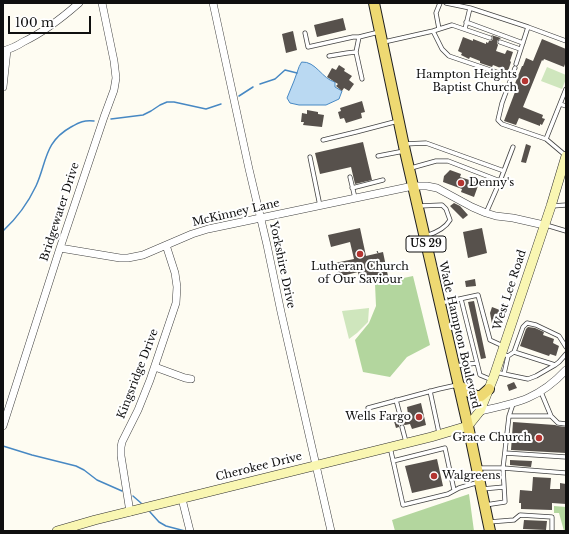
<!DOCTYPE html>
<html>
<head>
<meta charset="utf-8">
<style>
	body { margin:0 }
	#map { position:relative; width:569px; height:534px; overflow:hidden; background:#fefcf2; font-family:"Libre Baskerville",serif }
	canvas { display:block }
	.frame { position:absolute; inset:0; border:4px solid #0f0f0f; pointer-events:none }
	.scale { position:absolute; left:8px; top:16px; width:83px; height:18px; box-sizing:border-box; border:2px solid #0f0f0f; border-top:0; padding-left:5px; font-size:12px; line-height:14px; white-space:nowrap; color:#0f0f0f; -webkit-text-stroke:3px #fff; paint-order:stroke }
</style>
</head>
<body>
<div id="map">
<canvas width="569" height="534"></canvas>
<div class="frame"></div>
<div class="scale">100 m</div>
</div>
<script>
const g = document.querySelector('canvas').getContext('2d');
g.lineJoin = 'round';
function fill(path, color) {
  g.fillStyle = color;
  g.fill(path, 'evenodd');
}
function trace(path, color, width, dash) {
  g.strokeStyle = color;
  g.lineWidth = width;
  g.lineCap = dash ? 'butt' : 'round';
  g.setLineDash(dash || []);
  g.stroke(path);
}
function drawText(font, color, halo, rows, align = 'center') {
  g.font = font + ' "Libre Baskerville",serif';
  g.lineWidth = 4;
  g.setLineDash([]);
  g.textBaseline = 'middle';
  g.strokeStyle = halo;
  g.fillStyle = color;
  for (const [text, x, y, turn = 0] of rows) {
    g.save();
    g.translate(x, y);
    g.rotate((+turn || 0) * Math.PI / 180);
    g.textAlign = isNaN(turn) ? turn : align;
    if (halo) g.strokeText(text, 0, 0);
    g.fillText(text, 0, 0);
    g.restore();
  }
}
const green = new Path2D(`
	M 547,67 L 566,75 L 566,79 L 562,89 L 541,81 Z
	M 369,308 L 368,322 L 357,333 L 349,339 L 342,311 Z`);
const forest = new Path2D(`
	M 413,276 L 430,345 L 407,357 L 390,377 L 363,372 L 355,340 L 369,323 L 376,306 L 375,284 Z
	M 469,494 L 474,531 L 395,531 L 392,520 Z
	M 554,506 L 566,507 L 566,531 L 564,531 L 559,513 L 554,513 Z`);
const water = new Path2D(`
	M 302,62 C 316,61 322,79 335,82 L 335,87 L 342,91 L 339,99 L 326,105 L 299,105 L 290,103 L 287,98 L 294,81 L 299,67 Z`);
const stream = new Path2D(`
	M 260,84 L 275,79 L 285,70 L 297,73
	M 239,96 L 253,87
	M 111,119 L 143,115 L 151,111 L 160,105 L 167,102 L 174,102 L 206,109 L 221,104
	M 3,231 C 17,218 28,203 36,186 C 47,162 44,142 71,127 C 80,122 84,120 94,121
	M 3,446 L 32,455 L 76,466 L 84,470 L 97,480 L 122,491
	M 133,496 L 141,503
	M 150,512 L 159,522 L 166,526 L 185,531`);
const building = new Path2D(`
	M 343,18 L 346,30 L 317,37 L 314,25 Z
	M 293,31 L 297,50 L 286,53 L 282,34 Z
	M 491,35 L 501,38 L 497,41 L 497,43 L 498,45 L 496,51 L 505,54 L 507,50 L 513,52 L 510,61 L 511,62 L 508,71 L 493,65 L 492,67 L 480,63 L 480,61 L 470,57 L 469,59 L 461,55 L 462,53 L 458,51 L 463,37 L 473,41 L 473,39 L 486,44 L 486,42 L 488,43 L 489,41 L 491,41 L 493,39 L 493,37 Z
	M 542,39 L 566,49 L 566,61 L 564,67 L 544,59 L 543,61 L 542,60 L 523,107 L 543,115 L 542,118 L 545,119 L 542,125 L 540,124 L 540,126 L 519,118 L 516,125 L 504,121 L 515,92 L 512,91 L 522,66 L 523,66 L 526,58 L 533,61 Z
	M 339,65 L 345,69 L 344,71 L 352,76 L 349,80 L 354,84 L 349,91 L 344,88 L 342,91 L 336,86 L 338,84 L 327,77 L 332,68 L 336,70 Z
	M 362,101 L 365,112 L 361,113 L 362,118 L 346,123 L 344,118 L 340,119 L 338,112 L 341,111 L 340,108 Z
	M 307,110 L 318,112 L 318,114 L 324,115 L 322,127 L 303,125 L 304,122 L 301,122 L 302,113 L 307,114 Z
	M 363,142 L 372,180 L 355,184 L 351,167 L 320,174 L 315,153 Z
	M 526,144 L 531,146 L 526,163 L 521,162 Z
	M 450,170 L 461,174 L 460,177 L 479,183 L 474,197 L 461,192 L 462,189 L 443,182 L 444,176 Z
	M 454,203 L 460,206 L 468,215 L 463,219 L 450,206 Z
	M 360,228 L 366,256 L 383,252 L 388,276 L 377,279 L 377,275 L 359,279 L 358,272 L 338,277 L 335,263 L 354,259 L 350,242 L 331,247 L 328,235 Z
	M 482,228 L 487,253 L 468,258 L 463,232 Z
	M 475,279 L 476,286 L 466,287 L 465,281 Z
	M 474,301 L 486,358 L 481,359 L 468,302 Z
	M 492,307 L 505,312 L 500,326 L 492,324 L 490,313 Z
	M 528,327 L 535,328 L 544,332 L 543,335 L 554,339 L 553,343 L 559,346 L 556,356 L 550,354 L 549,356 L 520,346 L 526,329 Z
	M 514,382 L 517,388 L 509,391 L 507,385 Z
	M 421,403 L 426,425 L 412,429 L 410,424 L 405,425 L 402,424 L 399,425 L 399,427 L 396,428 L 393,418 L 397,417 L 399,418 L 401,418 L 403,415 L 408,414 L 407,407 Z
	M 513,422 L 555,425 L 558,426 L 566,427 L 566,453 L 511,450 Z
	M 437,459 L 443,486 L 412,493 L 405,466 Z
	M 510,460 L 532,461 L 531,467 L 510,465 Z
	M 533,477 L 551,478 L 550,489 L 560,489 L 560,483 L 566,484 L 566,504 L 552,503 L 552,510 L 521,509 L 521,503 L 519,503 L 520,490 L 532,491 Z
	M 524,520 L 547,521 L 546,530 L 523,529 Z`);
const path = new Path2D(`
	M 377,251 L 378,253`);
const lane = new Path2D(`
	M 446,3 L 470,8 L 528,27 L 566,41
	M 466,22 L 523,43
	M 439,29 L 436,13 L 440,3
	M 465,29 L 470,8
	M 433,31 L 442,49 L 449,56 L 511,77
	M 305,33 L 308,47 L 353,37 L 359,37 L 379,32
	M 359,37 L 356,52 L 362,79
	M 384,42 L 433,31 L 452,25 L 490,38
	M 500,42 L 520,49
	M 329,56 L 347,53 L 356,52
	M 516,64 L 528,27
	M 515,68 L 502,103 L 498,120 L 502,124 L 546,139 L 565,155
	M 560,104 L 566,106
	M 546,139 L 566,89
	M 323,140 L 356,132 L 398,121
	M 404,144 L 426,143 L 504,171
	M 378,156 L 404,151
	M 310,157 L 320,206
	M 411,168 L 436,161 L 448,161 L 500,181
	M 350,177 L 355,198
	M 352,188 L 383,180
	M 419,206 L 442,205 L 446,209 L 450,220 C 445,229 435,233 426,236
	M 552,206 L 566,205
	M 486,213 L 500,181 L 513,147
	M 546,225 L 566,231
	M 461,299 L 477,363
	M 441,303 L 478,295 L 490,340 L 503,346
	M 514,352 L 555,365 L 559,362 L 566,354
	M 503,354 L 508,356 L 514,352 L 523,327 L 527,323 L 536,325 L 559,336 L 566,347
	M 455,366 L 477,363 L 480,375 L 492,380
	M 496,372 L 504,374 L 508,356
	M 504,374 L 528,379 L 536,376 L 555,365
	M 430,391 L 439,433
	M 396,400 L 400,415
	M 513,404 L 509,416 L 551,416 L 541,392
	M 368,408 L 439,389 L 457,385
	M 551,416 L 558,423 L 566,424
	M 402,427 L 406,442
	M 390,447 L 403,505 L 448,494 L 459,488 L 479,482
	M 505,453 L 566,457
	M 393,461 L 445,448 L 454,490
	M 477,468 L 503,468 L 566,473
	M 482,489 L 504,487
	M 485,505 L 505,502 L 503,468 L 509,416
	M 489,522 L 514,520 L 520,515 L 552,517 L 552,531`);
const street = new Path2D(`
	M 213,3 L 249,169 L 267,245 L 281,312 L 331,531
	M 3,51 C 10,49 17,46 23,42 C 44,32 62,18 79,3
	M 3,87 L 7,50
	M 60,248 L 120,258 L 128,258 L 143,255 L 192,234 L 208,229 L 413,186 L 427,186 L 437,188 L 472,207 L 486,213 L 496,216 L 513,218 L 544,225
	M 155,367 L 185,378 L 191,379
	M 480,411 C 517,403 539,399 566,370
	M 3,426 L 60,248 L 104,117 L 114,90 L 116,78 L 114,61 L 102,3
	M 182,499 L 190,531
	M 130,512 L 121,456 L 121,447 L 122,442 L 138,410 L 150,380 L 176,303 L 177,287 L 175,273 L 166,245`);
const secondary = new Path2D(`
	M 57,531 L 95,520 L 431,437 L 468,426 L 480,411 L 494,376 L 551,206 L 566,156`);
const primary = new Path2D(`
	M 374,3 L 405,151 L 468,426 L 490,531
	M 458,385 L 476,396 L 481,396 L 489,389`);
const markers = [
	[525,81,4,"#b43531"],
	[461,183,4,"#b43531"],
	[360,254,4,"#b43531"],
	[419,417,4,"#b43531"],
	[539,438,4,"#b43531"],
	[434,476,4,"#b43531"]
];
const shields = [
	[426,244,40]
];
const shieldNames = [
	["US 29",426,244]
];
const poiNames = [
	["Hampton Heights",517,75],
	["Baptist Church",517,88],
	["Denny's",469,183,"left"],
	["Lutheran Church",360,267,"center"],
	["of Our Saviour",360,280,"center"],
	["Wells Fargo",411,417],
	["Grace Church",531,438],
	["Walgreens",442,476,"left"]
];
const streetNames = [
	["Bridgewater Drive",60,212,-72],
	["McKinney Lane",236,213,-13],
	["Yorkshire Drive",282,265,78],
	["West Lee Road",510,290,-72],
	["Wade Hampton Boulevard",459,335,77],
	["Kingsridge Drive",138,374,-69],
	["Cherokee Drive",259,467,-14]
];
fill(green, '#cfe6bd');
fill(forest, '#b3d69e');
fill(water, '#bad9f2');
trace(water, '#4788c3', 1);
trace(stream, '#4788c3', 1.5);
fill(building, '#57514c');
trace(lane, '#424242', 5);
trace(street, '#424242', 8);
trace(secondary, '#313131', 10);
trace(primary, '#202020', 12);
trace(path, '#313131', 1, [4, 2]);
trace(lane, '#fff', 3.5);
trace(street, '#fff', 7);
trace(secondary, '#f9f6b2', 9);
trace(primary, '#eed972', 10);
for (const [x, y, r, color] of markers) {
  const dot = new Path2D();
  dot.arc(x, y, r, 0, 2 * Math.PI);
  g.fillStyle = color;
  g.fill(dot);
  trace(dot, '#fff', 1.5);
}
for (const [x, y, w] of shields) {
  const box = new Path2D();
  box.roundRect(x - w / 2, y - 8, w, 16, 3);
  g.fillStyle = '#fff';
  g.fill(box);
  trace(box, '#0f0f0f', 1);
}
drawText('bold 10px', '#0f0f0f', null, shieldNames);
drawText('11px', '#0f0f0f', '#fff', poiNames, 'right');
drawText('11px', '#0f0f0f', '#fff', streetNames);
</script>
</body>
</html>
